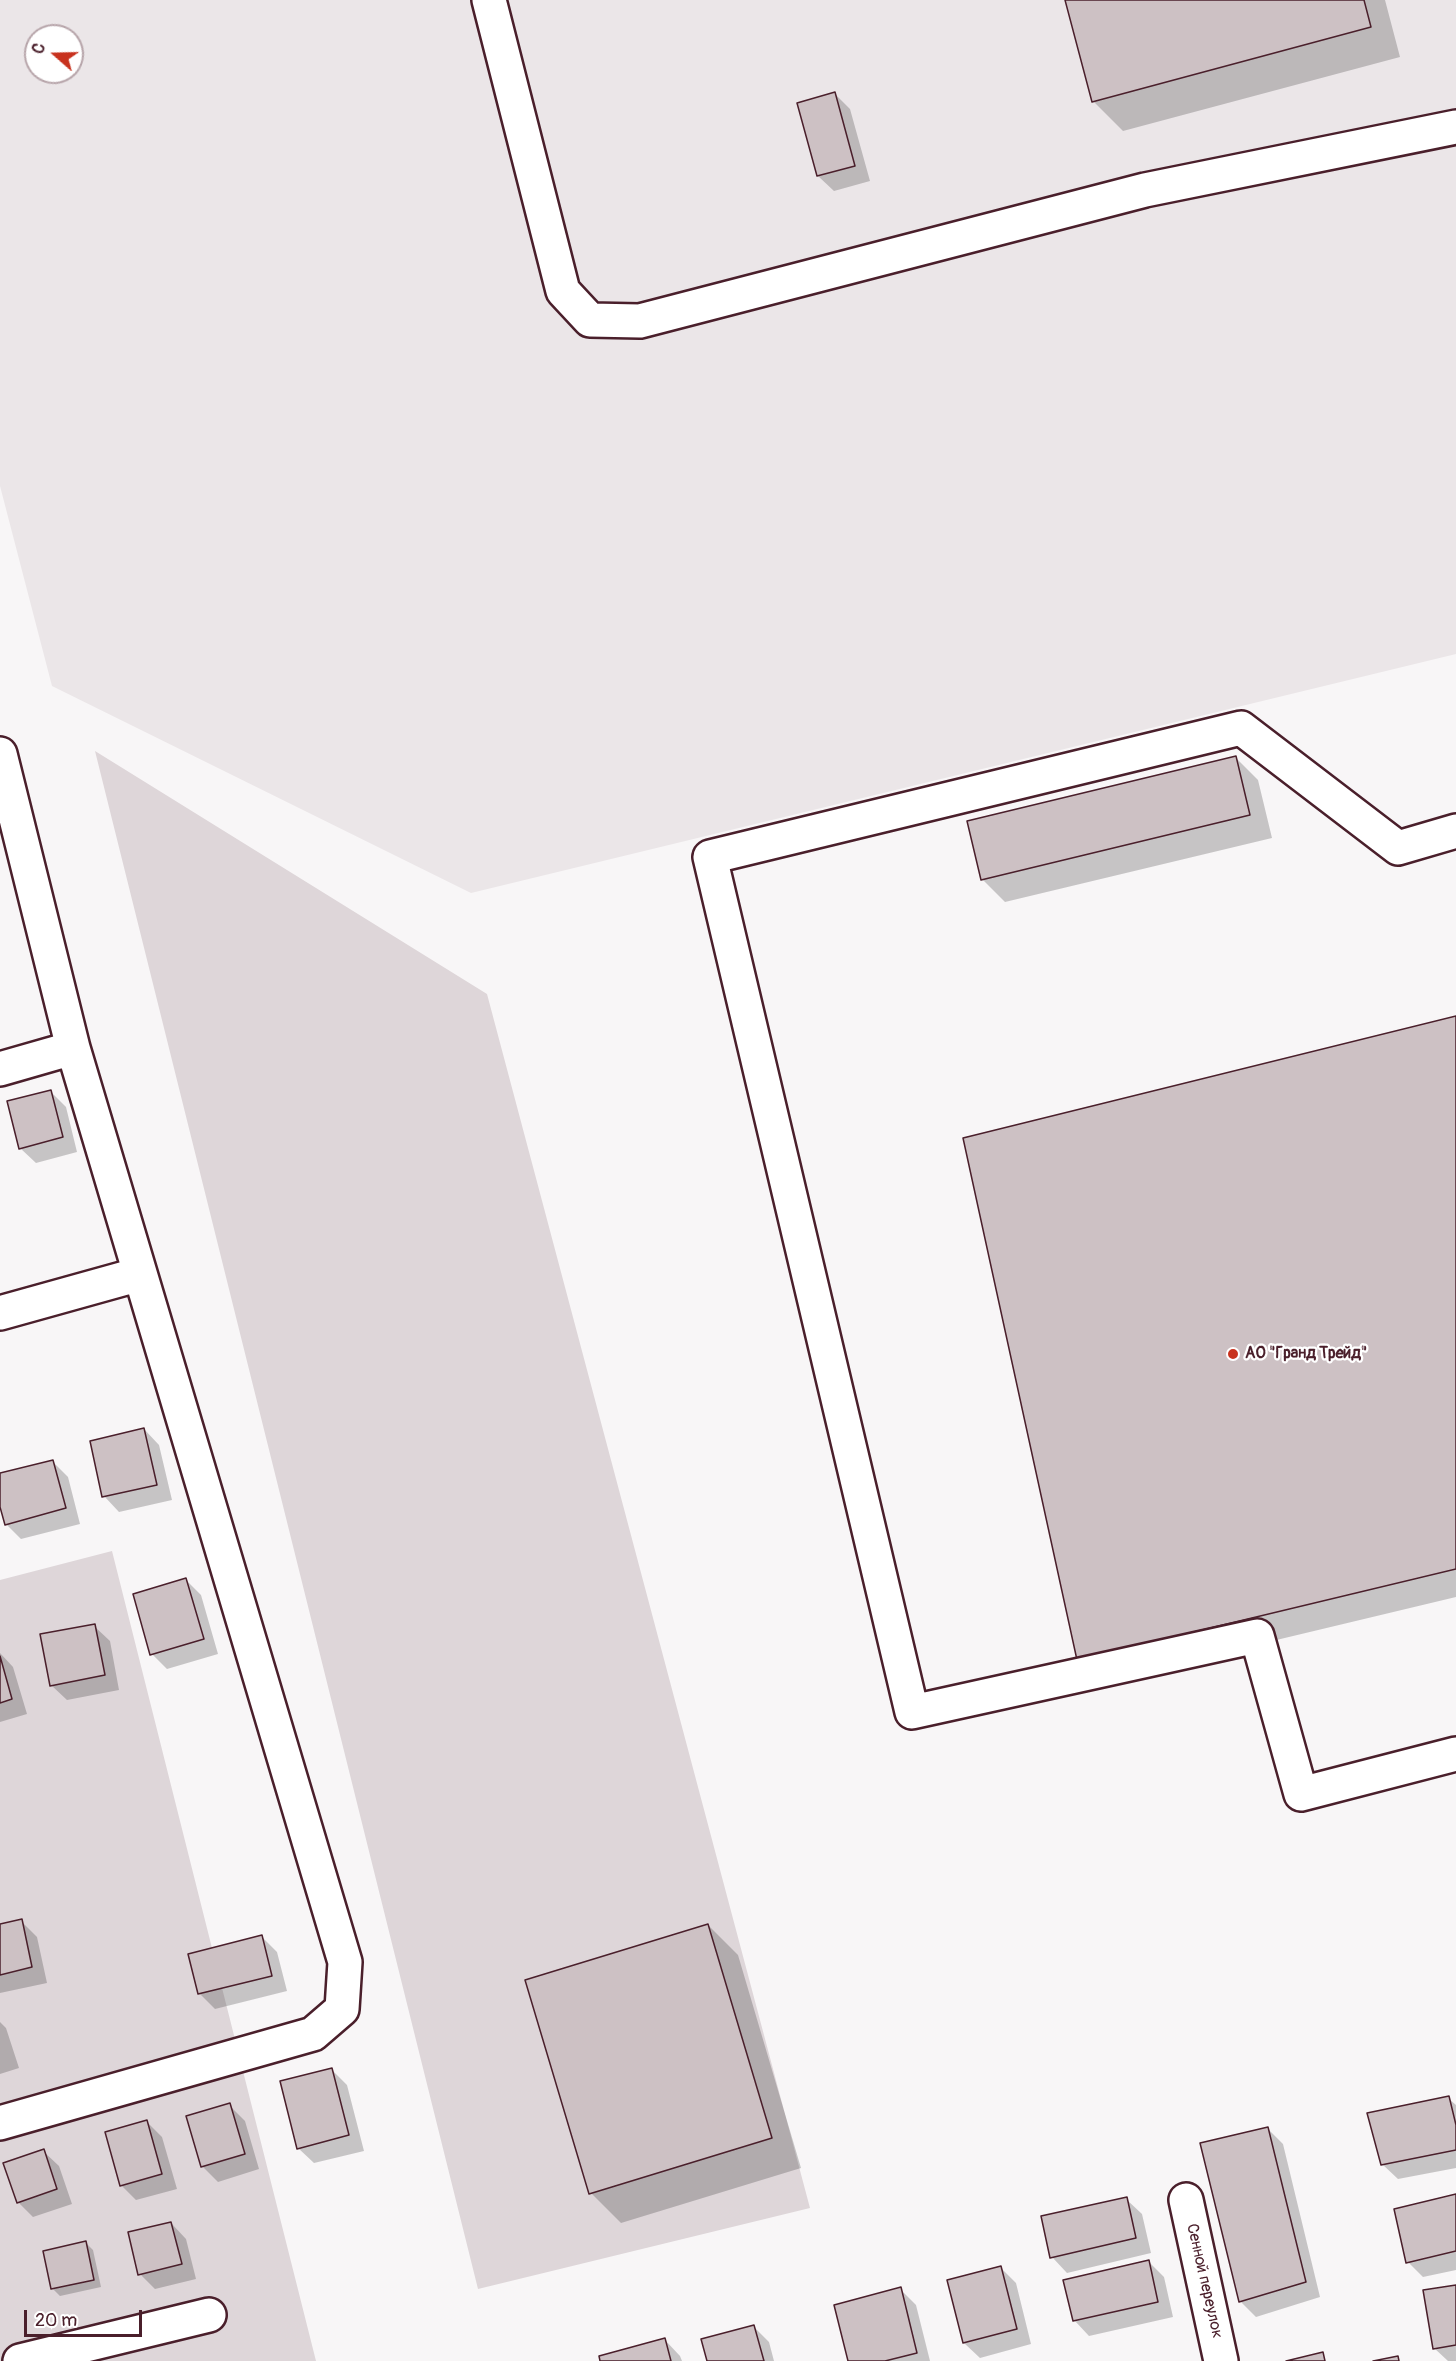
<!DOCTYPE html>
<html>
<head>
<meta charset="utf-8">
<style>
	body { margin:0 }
	#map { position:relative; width:1456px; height:2361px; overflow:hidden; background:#f8f6f7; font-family:Pangolin,sans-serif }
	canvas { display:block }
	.north { position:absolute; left:24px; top:24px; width:60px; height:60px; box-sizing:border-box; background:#fff; border:2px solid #b7a5aa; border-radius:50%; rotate:290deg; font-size:16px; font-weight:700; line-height:24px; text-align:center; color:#4a1f2b }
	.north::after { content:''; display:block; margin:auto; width:21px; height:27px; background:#c8321e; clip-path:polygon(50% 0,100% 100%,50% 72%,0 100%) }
	.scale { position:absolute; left:24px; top:2310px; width:118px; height:27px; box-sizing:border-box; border:3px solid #4a1f2b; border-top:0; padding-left:8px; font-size:18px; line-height:21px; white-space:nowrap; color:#4a1f2b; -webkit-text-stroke:4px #fff; paint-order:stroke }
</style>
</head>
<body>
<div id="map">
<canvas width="1456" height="2361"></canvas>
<div class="north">С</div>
<div class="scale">20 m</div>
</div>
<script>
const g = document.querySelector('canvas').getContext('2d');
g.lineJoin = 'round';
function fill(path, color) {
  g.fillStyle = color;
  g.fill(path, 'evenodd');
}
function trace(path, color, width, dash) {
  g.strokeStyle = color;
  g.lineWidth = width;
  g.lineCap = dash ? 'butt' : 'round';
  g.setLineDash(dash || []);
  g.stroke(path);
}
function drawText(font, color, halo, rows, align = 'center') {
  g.font = font + ' Pangolin,sans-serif';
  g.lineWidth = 4.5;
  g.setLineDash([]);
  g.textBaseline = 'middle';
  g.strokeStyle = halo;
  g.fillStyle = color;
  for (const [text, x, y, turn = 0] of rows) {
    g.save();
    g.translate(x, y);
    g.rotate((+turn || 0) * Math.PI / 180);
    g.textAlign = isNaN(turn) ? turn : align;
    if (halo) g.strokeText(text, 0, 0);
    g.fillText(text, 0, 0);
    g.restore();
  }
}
const built = new Path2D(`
	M 0,0 L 1456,0 L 1456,654 L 471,893 L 52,686 L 0,486 ZM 36,36 L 72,36 L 72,72 L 36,72 Z`);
const green = new Path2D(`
	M 95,751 L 487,994 L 810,2208 L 478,2289 Z
	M 112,1551 L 316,2361 L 0,2361 L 0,1580 Z`);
const shadow = new Path2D(`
	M 1066,0 L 1385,0 L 1400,57 L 1123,131 L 1093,101 Z
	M 835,94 L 850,109 L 870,181 L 834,191 L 818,176 Z
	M 1235,757 L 1258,780 L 1272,838 L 1005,902 L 982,879 Z
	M 1456,1017 L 1456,1597 L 1101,1682 Z
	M 50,1091 L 66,1107 L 77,1152 L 36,1163 L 20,1148 Z
	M 144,1429 L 159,1445 L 172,1500 L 119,1512 L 104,1496 Z
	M 52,1461 L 68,1477 L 80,1524 L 21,1539 L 6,1524 L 0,1501 L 0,1475 Z
	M 186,1580 L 201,1595 L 218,1654 L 167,1669 L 152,1654 Z
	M 94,1626 L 110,1641 L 119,1690 L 67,1700 L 51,1685 Z
	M 0,1653 L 13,1667 L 27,1714 L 0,1722 Z
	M 21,1921 L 37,1937 L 47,1983 L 0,1993 L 0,1926 Z
	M 708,1925 L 738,1955 L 801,2168 L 621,2223 L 591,2193 Z
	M 262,1937 L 277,1952 L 287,1991 L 215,2009 L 199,1993 Z
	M 0,2022 L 6,2028 L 19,2068 L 0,2074 Z
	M 332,2070 L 347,2085 L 364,2151 L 314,2163 L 298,2148 Z
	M 1448,2098 L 1456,2105 L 1456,2168 L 1398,2179 L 1382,2164 Z
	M 229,2105 L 245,2121 L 259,2169 L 218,2182 L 202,2166 Z
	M 147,2122 L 162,2137 L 177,2189 L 136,2200 L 121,2185 Z
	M 1268,2129 L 1283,2144 L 1320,2297 L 1256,2317 L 1241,2302 Z
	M 43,2151 L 59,2166 L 72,2204 L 33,2217 L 18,2202 Z
	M 1456,2196 L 1456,2270 L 1423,2277 L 1408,2262 Z
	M 1126,2199 L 1142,2214 L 1151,2253 L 1067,2273 L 1052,2257 Z
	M 171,2223 L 186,2239 L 196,2279 L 155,2289 L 140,2274 Z
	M 86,2243 L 93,2250 L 101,2287 L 60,2296 L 53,2289 Z
	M 1149,2262 L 1164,2277 L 1173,2317 L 1089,2336 L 1074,2320 Z
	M 1001,2268 L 1016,2283 L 1031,2344 L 980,2358 L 964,2343 Z
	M 1456,2286 L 1456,2361 L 1448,2361 L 1434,2348 Z
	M 900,2289 L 916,2305 L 930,2361 L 850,2361 Z
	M 754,2327 L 769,2342 L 774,2361 L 709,2361 Z
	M 665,2340 L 680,2356 L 682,2361 L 602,2361 Z`);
const building = new Path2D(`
	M 1065,0 L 1364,0 L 1371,27 L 1092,102 Z
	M 835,92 L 855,166 L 817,176 L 797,103 Z
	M 1236,756 L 1250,815 L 981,880 L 967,821 Z
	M 1456,1016 L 1456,1569 L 1077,1660 L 963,1138 Z
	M 51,1090 L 63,1137 L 19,1149 L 7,1101 Z
	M 144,1428 L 157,1485 L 102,1497 L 90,1441 Z
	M 53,1460 L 66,1508 L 5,1525 L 0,1507 L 0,1473 Z
	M 186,1578 L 204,1639 L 150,1655 L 133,1594 Z
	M 95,1624 L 105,1675 L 50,1686 L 40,1634 Z
	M 0,1656 L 12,1699 L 0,1703 Z
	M 22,1919 L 32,1967 L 0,1975 L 0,1924 Z
	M 708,1924 L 772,2138 L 589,2194 L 525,1980 Z
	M 262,1935 L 272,1976 L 198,1994 L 188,1954 Z
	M 332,2068 L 349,2135 L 297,2149 L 280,2081 Z
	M 1449,2096 L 1456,2125 L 1456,2150 L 1381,2165 L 1367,2113 Z
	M 230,2103 L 245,2154 L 201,2167 L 186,2116 Z
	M 147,2120 L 162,2174 L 120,2186 L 105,2132 Z
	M 1268,2127 L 1306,2282 L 1239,2302 L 1200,2143 Z
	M 44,2149 L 57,2189 L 17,2203 L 3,2163 Z
	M 1456,2194 L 1456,2251 L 1406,2263 L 1394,2209 Z
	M 1127,2197 L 1136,2238 L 1050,2258 L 1041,2216 Z
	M 171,2222 L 182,2264 L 138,2275 L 128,2232 Z
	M 86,2241 L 94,2280 L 51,2289 L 43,2251 Z
	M 1149,2260 L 1158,2302 L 1073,2321 L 1063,2280 Z
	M 1001,2266 L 1017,2329 L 963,2343 L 947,2280 Z
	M 1456,2285 L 1456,2345 L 1433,2349 L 1423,2290 Z
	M 901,2287 L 917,2353 L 885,2361 L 848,2361 L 834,2305 Z
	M 754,2325 L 764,2361 L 707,2361 L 701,2339 Z
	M 665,2338 L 671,2361 L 600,2361 L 599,2356 Z
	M 1323,2352 L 1325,2361 L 1286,2361 Z
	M 1398,2356 L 1399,2361 L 1373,2361 Z`);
const minor = new Path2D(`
	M 489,0 L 563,291 L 590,320 L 640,321 L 1145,190 L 1456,127
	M 0,754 L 73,1048 L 345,1962 L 342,2009 L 313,2034 L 0,2123
	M 1456,831 L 1398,848 L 1241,728 L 710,857 L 912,1712 L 1257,1636 L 1301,1794 L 1456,1754
	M 0,1069 L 73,1048
	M 0,1313 L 140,1274
	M 1186,2200 L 1221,2361
	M 20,2361 L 209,2315`);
const markers = [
	[1233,1354,6,"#c8321e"]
];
const poiNames = [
	["АО \"Гранд Трейд\"",1245,1354]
];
const streetNames = [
	["Сенной переулок",1204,2281,77]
];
fill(built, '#ebe6e8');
fill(green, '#ded6d9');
fill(shadow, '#0003');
fill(building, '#cdc1c4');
trace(building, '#4a1f2b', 1.5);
trace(minor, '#4a1f2b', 38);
trace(minor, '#fff', 33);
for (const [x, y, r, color] of markers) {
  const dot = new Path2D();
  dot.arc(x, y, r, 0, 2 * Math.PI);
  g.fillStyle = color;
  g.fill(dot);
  trace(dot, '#fff', 2);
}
drawText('bold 16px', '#4a1f2b', '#fff', poiNames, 'left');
drawText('16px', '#4a1f2b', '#fff', streetNames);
</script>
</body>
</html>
